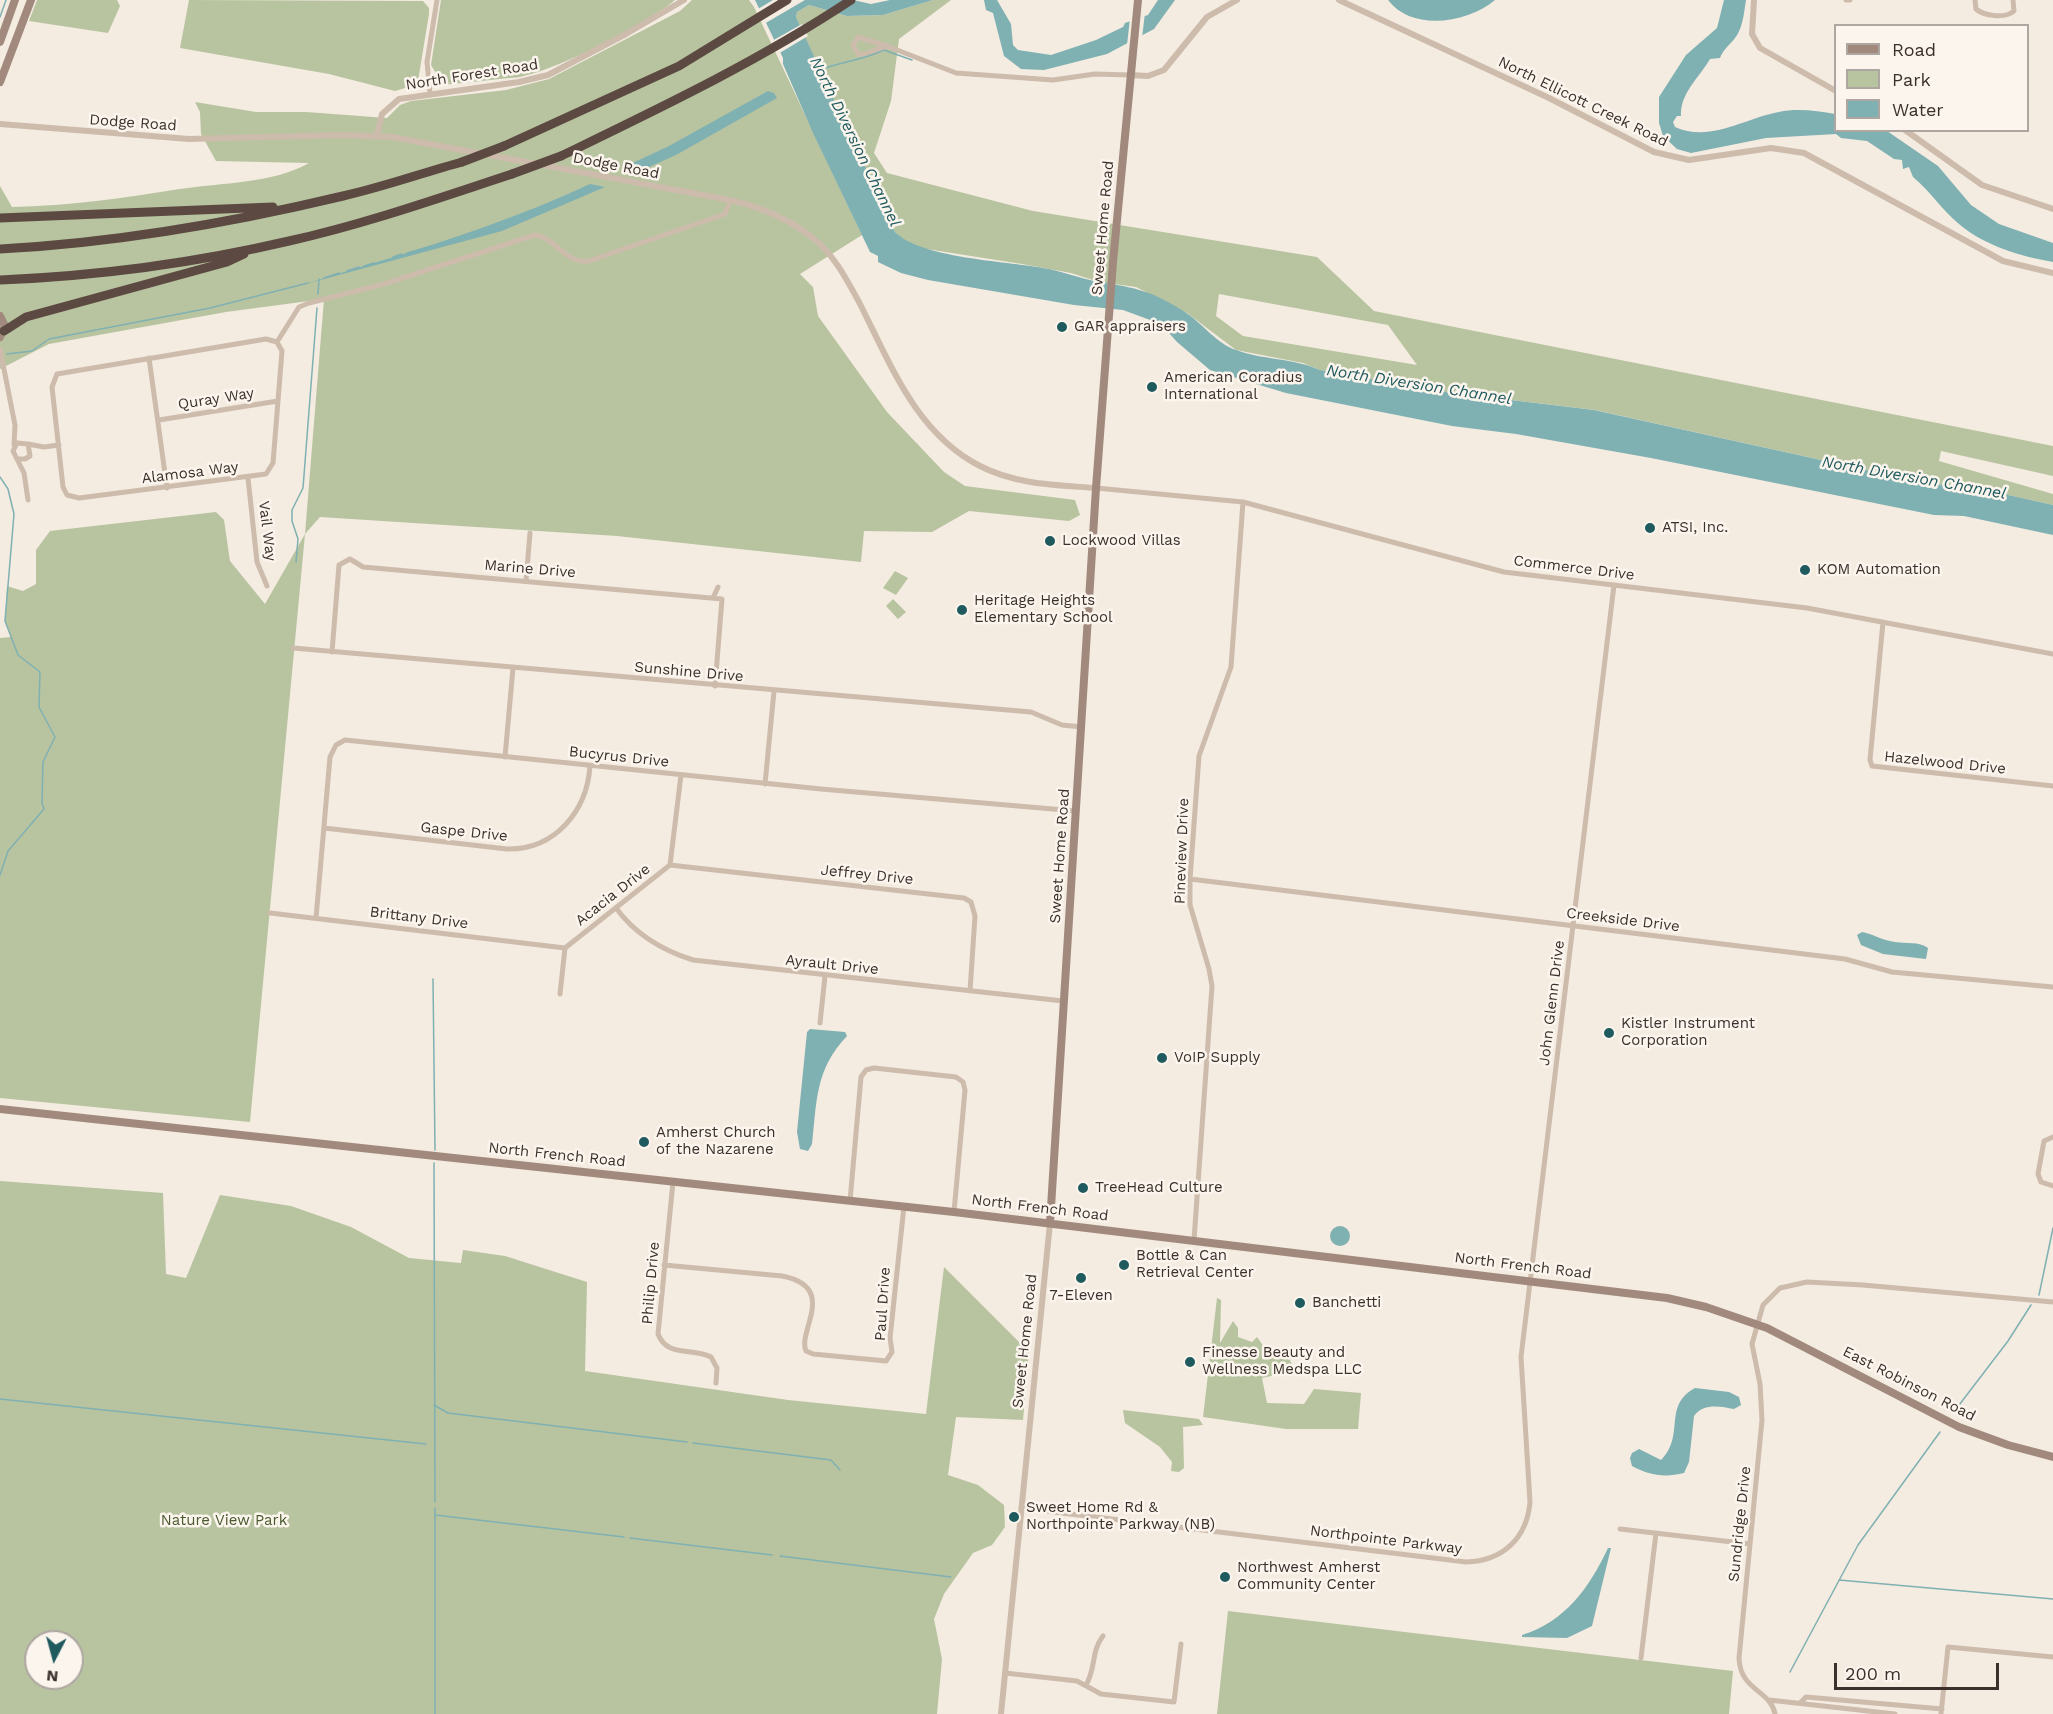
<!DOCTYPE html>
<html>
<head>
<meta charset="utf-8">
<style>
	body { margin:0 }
	#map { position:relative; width:2053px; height:1714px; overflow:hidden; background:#f4ebe1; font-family:"Work Sans",sans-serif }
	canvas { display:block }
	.legend { position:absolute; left:1834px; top:24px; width:195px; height:108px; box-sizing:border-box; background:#fbf5ee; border:2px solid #aea6a0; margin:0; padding:8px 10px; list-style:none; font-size:18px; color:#3b302b }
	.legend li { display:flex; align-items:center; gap:12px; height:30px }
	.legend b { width:30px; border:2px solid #aea6a0 }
	.north { position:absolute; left:24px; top:1630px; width:60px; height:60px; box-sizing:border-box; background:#fbf5ee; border:2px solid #aea6a0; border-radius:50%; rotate:186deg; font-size:16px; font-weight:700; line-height:24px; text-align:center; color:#3b302b }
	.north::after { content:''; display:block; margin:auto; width:21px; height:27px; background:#1f5a5e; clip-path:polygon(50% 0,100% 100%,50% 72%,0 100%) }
	.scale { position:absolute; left:1834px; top:1663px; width:165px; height:27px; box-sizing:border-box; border:3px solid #3b302b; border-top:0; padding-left:8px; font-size:18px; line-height:21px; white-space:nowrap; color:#3b302b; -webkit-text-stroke:4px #fbf5ee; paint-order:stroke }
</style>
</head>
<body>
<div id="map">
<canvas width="2053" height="1714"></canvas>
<ul class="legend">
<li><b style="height:8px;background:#a18a7d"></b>Road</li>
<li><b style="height:16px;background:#b8c4a0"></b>Park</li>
<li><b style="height:16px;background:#7fb0b2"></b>Water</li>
</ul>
<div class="north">N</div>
<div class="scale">200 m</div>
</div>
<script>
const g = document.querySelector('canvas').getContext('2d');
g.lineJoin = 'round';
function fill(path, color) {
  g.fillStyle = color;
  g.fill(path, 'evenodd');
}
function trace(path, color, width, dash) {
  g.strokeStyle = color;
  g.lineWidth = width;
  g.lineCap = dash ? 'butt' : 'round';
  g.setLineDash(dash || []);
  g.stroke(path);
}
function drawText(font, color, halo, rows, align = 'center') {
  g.font = font + ' "Work Sans",sans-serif';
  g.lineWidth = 5;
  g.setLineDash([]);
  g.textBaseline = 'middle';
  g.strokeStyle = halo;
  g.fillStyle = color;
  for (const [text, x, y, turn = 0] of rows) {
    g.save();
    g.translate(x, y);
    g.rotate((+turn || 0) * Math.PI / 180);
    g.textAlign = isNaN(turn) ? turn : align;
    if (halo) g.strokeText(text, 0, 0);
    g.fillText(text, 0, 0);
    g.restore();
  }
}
const green = new Path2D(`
	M 37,0 L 117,0 L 120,6 L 108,33 L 29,21 Z
	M 189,0 L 423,1 L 429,8 L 429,14 L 418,81 L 415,85 L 395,91 L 329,74 L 180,48 Z
	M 441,0 L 675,0 C 649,23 542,79 509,78 L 443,85 L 431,65 Z
	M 692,0 L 749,0 L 754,7 L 862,235 L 800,274 L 813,287 L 818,316 L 887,412 L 944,472 L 965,486 L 1075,500 L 1080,515 L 1069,521 L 969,511 L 932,532 L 864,531 L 861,562 L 617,536 L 320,517 L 305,534 L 250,1122 L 0,1098 L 0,638 L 11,637 L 5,621 L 7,586 L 23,591 L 36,584 L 36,550 L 50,531 L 216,512 L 224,520 L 230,561 L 265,604 L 305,534 L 324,299 L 226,312 L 49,344 L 0,369 L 0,186 L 12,207 C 69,206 123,198 180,189 C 220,183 275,183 309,163 L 216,161 L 201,134 L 200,112 L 195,102 L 256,112 L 306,112 L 387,118 L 400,105 L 411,101 L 506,90 L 549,79 L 680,11 Z
	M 933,0 L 951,0 L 899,39 L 891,101 L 874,153 L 887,173 L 1033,211 L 1317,257 L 1374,311 L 2053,446 L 2053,476 L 1941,451 L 1939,461 L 2053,494 L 2053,505 L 1977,488 L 1934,484 L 1889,475 L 1595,410 L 1452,393 L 1320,370 L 1303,363 L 1236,350 L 1187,313 L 1136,287 L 1099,282 L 1071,273 L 1022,264 L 920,248 L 904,241 L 895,232 L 867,174 L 796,17 L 797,12 L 809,5 L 847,16 L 883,15 ZM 1219,294 L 1388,325 L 1417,365 L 1243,336 L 1216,316 Z
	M 895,571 L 908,578 L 896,595 L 883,588 Z
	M 893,599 L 906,612 L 898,619 L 886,606 Z
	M 0,1181 L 163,1193 L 166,1274 L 186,1278 L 220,1195 L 291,1206 L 351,1227 L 409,1258 L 461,1263 L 463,1250 L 505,1256 L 587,1282 L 585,1371 L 788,1400 L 926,1414 L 944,1267 L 1029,1352 L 1023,1420 L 956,1417 L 948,1475 L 978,1485 L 1004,1505 L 1005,1527 L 992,1545 L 973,1553 L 944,1594 L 934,1619 L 942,1659 L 937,1714 L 0,1714 ZM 36,1642 L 72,1642 L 72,1678 L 36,1678 Z
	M 1217,1298 L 1221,1300 L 1220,1343 L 1233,1321 L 1238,1328 L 1238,1337 L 1252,1342 L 1257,1337 L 1269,1354 L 1287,1355 L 1292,1364 L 1289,1372 L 1262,1378 L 1267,1403 L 1304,1404 L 1314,1389 L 1361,1393 L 1358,1429 L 1286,1429 L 1203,1417 Z
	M 1123,1410 L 1199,1419 L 1203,1425 L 1183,1427 L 1184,1468 L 1179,1472 L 1171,1471 L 1172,1462 L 1160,1447 L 1125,1423 Z
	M 1228,1611 L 1733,1671 L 1729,1714 L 1217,1714 Z`);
const water = new Path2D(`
	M 755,0 L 853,0 L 871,4 L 890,0 L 933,0 L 883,15 L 847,16 L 809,5 L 797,12 L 796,17 L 895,232 C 920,258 1005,261 1043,268 C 1062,271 1081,279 1100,282 C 1137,288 1152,291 1185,312 C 1202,323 1217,344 1236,350 C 1263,360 1293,358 1320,370 L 1452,393 L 1594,410 L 1889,475 L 1934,484 L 1977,488 L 2053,505 L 2053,535 L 1964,516 L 1934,515 L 1651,458 L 1516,434 L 1452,426 L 1286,393 L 1210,370 L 1177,342 L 1161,324 L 1123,310 L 1074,305 L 928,280 L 901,273 L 878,262 L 878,256 L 870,252 L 813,133 L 783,64 L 783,58 Z
	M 984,0 L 997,0 L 1011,24 L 1013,45 L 1018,50 L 1051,55 L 1096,40 L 1123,27 L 1125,23 L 1148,15 L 1158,0 L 1175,0 L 1154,29 L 1107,54 L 1044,70 L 1021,69 L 1004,56 L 993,13 L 986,10 Z
	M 1388,0 L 1495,0 C 1468,23 1412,32 1388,0 Z
	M 1724,0 L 1746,0 C 1744,12 1743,28 1735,38 C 1729,46 1724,48 1720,58 L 1710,59 C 1699,78 1680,93 1681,116 L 1677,116 L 1673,122 L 1675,127 C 1710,143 1745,118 1779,112 C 1797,108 1818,111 1835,114 L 1836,130 L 1887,131 L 1938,166 L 1971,205 L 1999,224 L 2053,243 L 2053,262 C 2020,256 1985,246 1959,224 C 1942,210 1930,191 1913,177 L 1909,167 L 1903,169 L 1902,160 L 1894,159 L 1867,141 L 1841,138 L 1836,134 L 1766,138 L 1691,153 L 1677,149 L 1663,136 L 1659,123 L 1659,97 L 1686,55 L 1717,28 Z
	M 768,91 L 774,93 L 777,98 L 676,155 L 640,171 L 624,167 L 669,146 Z
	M 590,184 L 605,187 L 502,231 L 298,286 C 397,256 496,228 590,184 Z
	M 1862,932 C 1873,934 1884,941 1895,942 C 1906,944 1919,941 1928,948 L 1926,959 L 1883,954 L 1861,945 L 1857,935 Z
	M 810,1029 L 845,1032 L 847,1036 C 815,1070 817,1100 812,1144 L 808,1151 L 800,1149 L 797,1132 L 807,1032 Z
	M1330 1236a10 10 0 1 1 20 0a10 10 0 1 1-20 0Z
	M 1695,1388 L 1729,1392 L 1739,1397 L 1741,1405 L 1734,1409 C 1720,1406 1703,1403 1694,1416 L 1689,1462 L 1684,1473 C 1664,1478 1649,1475 1632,1466 L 1630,1458 L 1632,1453 L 1639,1449 L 1661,1460 C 1686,1435 1662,1406 1695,1388 Z
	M 1608,1548 L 1611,1548 L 1592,1626 L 1567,1638 L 1522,1637 L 1522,1635 C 1566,1621 1589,1588 1608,1548 Z`);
const pier = new Path2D(`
	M 773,0 L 805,0 L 764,24 L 758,9 Z
	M 1145,13 L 1142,38 L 1127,45 L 1130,18 Z
	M 802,24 L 808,36 L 778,54 L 772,41 Z`);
const stream = new Path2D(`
	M 0,17 L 6,0
	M 819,70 C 841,62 863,60 884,50 L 912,60
	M 441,243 L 454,239
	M 407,253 L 428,247
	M 393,257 L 402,254
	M 364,266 L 374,263
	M 347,271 L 359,267
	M 324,278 L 339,273
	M 318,294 L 319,279
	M 7,354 L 32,351 L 49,339 L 210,308 L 308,283
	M 0,477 L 8,489 L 14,514 L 5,621 L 18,655 L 40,672 L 39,707 L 55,737 L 43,762 L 42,803 L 44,809 L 8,851 L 0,875
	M 296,562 L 298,539 L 292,521 L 292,510 L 303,488 L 317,308
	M 433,979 L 435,1150
	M 434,1163 L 435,1502
	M 2039,1295 L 2053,1228
	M 0,1399 L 426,1444
	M 434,1405 L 448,1413 L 687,1442
	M 1953,1413 L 2008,1341 L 2031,1305
	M 693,1443 L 831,1460 L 840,1470
	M 435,1508 L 435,1714
	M 435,1515 L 624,1537
	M 630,1538 L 772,1555
	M 780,1556 L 951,1577
	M 1839,1580 L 2053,1599
	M 1790,1672 L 1858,1545 L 1940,1432`);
const minor = new Path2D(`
	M 1846,0 L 1850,0
	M 1975,0 L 1976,9 C 1984,16 2005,19 2014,11 L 2013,0
	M 858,37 L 887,46 L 864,54 L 858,54 L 853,45 Z
	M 887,46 L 956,73 L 1053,80 L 1095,74 L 1130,75
	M 430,93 L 427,62 L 437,0
	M 266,339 L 277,342 L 282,351 L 273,463 L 266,474 L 79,498 L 67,495 L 63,487 L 52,387 L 57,374 Z
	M 277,342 L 299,307 L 309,303 L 384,284 L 535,235 C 556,238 566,265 589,261 L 725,214 L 730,200
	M 0,349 L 15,425 L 14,445
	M 149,358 L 167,488
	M 159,420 L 278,401
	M 28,444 L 44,447 L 59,445
	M 17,459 L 25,459 L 30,456 L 28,444 L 17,443 L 13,451 L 24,473 L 28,500
	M 248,478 L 257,562 L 267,586
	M 1096,488 L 1243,502 L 1504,572 L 1807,608 L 2053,654
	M 526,581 L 530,533
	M 713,598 L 718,587
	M 1883,622 L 1870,760 L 1872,766 L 2053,786
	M 293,648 L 1031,712 L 1062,725 L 1082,727
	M 332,652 L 339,565 L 350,559 L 363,567 L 722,599 L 715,686
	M 505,757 L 513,668
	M 765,784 L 774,691
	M 324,828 L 507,849 C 555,850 587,811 590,766
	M 670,865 L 964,898 L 971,902 L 975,916 L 970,991
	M 1190,879 L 1845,959 L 1892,972 L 2053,987
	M 616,908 C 635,934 661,950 693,960 L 1063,1001
	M 270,913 L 565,948
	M 316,918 L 330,757 L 336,745 L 345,740 L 821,789 L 1076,811
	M 560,994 L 565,948 L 670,865 L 681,775
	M 820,1023 L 825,976
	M 2053,1137 L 2044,1141 L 2038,1174 L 2041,1182 L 2053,1186
	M 673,1182 L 658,1334 C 667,1358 693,1347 711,1357 L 717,1368 L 716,1383
	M 850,1201 L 861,1077 L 866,1070 L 874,1068 L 956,1077 L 963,1082 L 965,1090 L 954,1212
	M 1194,1240 L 1212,986 L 1209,969 L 1190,905 L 1190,879 L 1199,756 L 1231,667 L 1243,502
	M 664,1265 L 782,1276 C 839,1287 797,1331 806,1351 L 813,1354 L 886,1361 L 892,1352 L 890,1338 L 904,1206
	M 1021,1508 L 1466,1562 C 1503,1561 1527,1538 1530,1502 L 1521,1357 L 1614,585
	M 1620,1529 L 1750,1544
	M 1641,1658 L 1656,1533
	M 1005,1673 L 1077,1681 L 1101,1694 L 1174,1702 L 1181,1644
	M 1086,1685 C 1096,1669 1091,1651 1103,1636
	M 1769,1700 L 1895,1714
	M 1800,1703 L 1806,1697 L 1942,1709
	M 1775,1714 C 1771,1690 1740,1691 1739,1658 L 1762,1420 L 1760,1384 L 1752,1344 L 1763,1305 L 1780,1288 L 1807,1282 L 1863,1285 L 2053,1302
	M 1941,1714 L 1948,1647 L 2053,1657`);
const tertiary = new Path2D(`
	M 1339,0 L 1549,98 L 1654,152 L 1689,160 L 1771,148 L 1804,153 L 2003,261 L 2053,273
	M 1754,0 L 1752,34 L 1760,48 L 1836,91
	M 1130,75 L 1148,76 L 1164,70 L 1207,17 L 1237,0
	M 0,124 L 189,139 L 343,135 L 392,137 L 730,200 C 761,207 788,218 813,238 C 835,256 847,280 860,304 C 891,365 916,433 980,466 C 1017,485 1057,485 1096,488
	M 1905,130 L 1982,185 L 2053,209
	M 377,135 L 382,114 L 399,99 L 519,82 L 548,75 L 626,34 L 684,0
	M 1001,1714 L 1050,1223`);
const secondary = new Path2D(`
	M 0,42 L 15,0
	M 0,82 L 31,0
	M 0,316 L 5,326 L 0,337
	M 0,1109 L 954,1212 L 1667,1298 L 1706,1307 L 1767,1328 L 1959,1427 L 2008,1445 L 2053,1457
	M 1050,1223 L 1096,488 L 1113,262 L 1138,0`);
const motorway = new Path2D(`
	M 504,146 L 679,66 L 787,0
	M 561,156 C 660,108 759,61 851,0
	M 0,218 L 273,207
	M 0,249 C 116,243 230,223 343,196 C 383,187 422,173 462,162
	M 0,280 C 97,276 195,263 289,241 C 365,224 439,198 512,174
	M 4,331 L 26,317 L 227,262 L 244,254`);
const motorwayBridge = new Path2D(`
	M 462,162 L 504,146
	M 512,174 L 561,156`);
const markers = [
	[1062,327,6,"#1f5a5e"],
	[1152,387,6,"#1f5a5e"],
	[1650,528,6,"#1f5a5e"],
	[1050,541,6,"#1f5a5e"],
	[1805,570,6,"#1f5a5e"],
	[962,610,6,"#1f5a5e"],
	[1609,1033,6,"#1f5a5e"],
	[1162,1058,6,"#1f5a5e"],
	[644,1142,6,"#1f5a5e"],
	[1083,1188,6,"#1f5a5e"],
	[1124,1265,6,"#1f5a5e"],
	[1081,1278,6,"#1f5a5e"],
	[1300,1303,6,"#1f5a5e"],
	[1190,1362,6,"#1f5a5e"],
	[1014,1517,6,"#1f5a5e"],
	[1225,1577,6,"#1f5a5e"]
];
const streetNames = [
	["North Forest Road",472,75,-9],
	["North Ellicott Creek Road",1583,102,26],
	["Dodge Road",133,123,4],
	["Dodge Road",616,166,11],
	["Sweet Home Road",1103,228,-85],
	["Quray Way",216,399,-9],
	["Alamosa Way",190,473,-7],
	["Vail Way",267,531,83],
	["Commerce Drive",1574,568,7],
	["Marine Drive",530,569,5],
	["Sunshine Drive",689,672,5],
	["Bucyrus Drive",619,757,6],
	["Hazelwood Drive",1945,763,6],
	["Gaspe Drive",464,832,6],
	["Pineview Drive",1182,851,-88],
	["Sweet Home Road",1060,856,-86],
	["Jeffrey Drive",867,875,6],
	["Acacia Drive",613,895,-38],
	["Brittany Drive",419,918,7],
	["Creekside Drive",1623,920,7],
	["Ayrault Drive",832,965,6],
	["John Glenn Drive",1552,1003,-83],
	["North French Road",557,1155,6],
	["North French Road",1040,1208,7],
	["North French Road",1523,1266,7],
	["Philip Drive",651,1283,-85],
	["Paul Drive",883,1304,-86],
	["Sweet Home Road",1025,1341,-84],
	["East Robinson Road",1909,1384,27],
	["Sundridge Drive",1740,1524,-84],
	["Northpointe Parkway",1386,1540,7]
];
const poiNames = [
	["GAR appraisers",1074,327],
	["American Coradius",1164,378],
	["International",1164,395],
	["ATSI, Inc.",1662,528],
	["Lockwood Villas",1062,541],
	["KOM Automation",1817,570],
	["Heritage Heights",974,601],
	["Elementary School",974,618],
	["Kistler Instrument",1621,1024],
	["Corporation",1621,1041],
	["VoIP Supply",1174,1058],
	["Amherst Church",656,1133],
	["of the Nazarene",656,1150],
	["TreeHead Culture",1095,1188],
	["Bottle & Can",1136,1256],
	["Retrieval Center",1136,1273],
	["7-Eleven",1081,1296,"center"],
	["Banchetti",1312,1303],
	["Finesse Beauty and",1202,1353],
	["Wellness Medspa LLC",1202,1370],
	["Sweet Home Rd &",1026,1508],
	["Northpointe Parkway (NB)",1026,1525],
	["Northwest Amherst",1237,1568],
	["Community Center",1237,1585]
];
const parkNames = [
	["Nature View Park",224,1521]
];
const waterNames = [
	["North Diversion Channel",855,142,64],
	["North Diversion Channel",1419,385,9],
	["North Diversion Channel",1914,478,10]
];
fill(green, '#b8c4a0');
fill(water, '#7fb0b2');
fill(pier, '#f4ebe1');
trace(stream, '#7fb0b2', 1.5);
trace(minor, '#cdbbac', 5);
trace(tertiary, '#cdbbac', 6);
trace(secondary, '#a18a7d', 8);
trace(motorway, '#5c4a42', 9);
trace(motorwayBridge, '#5c4a42', 9);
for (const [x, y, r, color] of markers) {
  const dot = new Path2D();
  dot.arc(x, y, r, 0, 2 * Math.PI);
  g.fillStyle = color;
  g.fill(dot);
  trace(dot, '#fbf5ee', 2);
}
drawText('15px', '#3b302b', '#fbf5ee', streetNames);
drawText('15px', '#3b302b', '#fbf5ee', poiNames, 'left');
drawText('15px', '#4a5a2e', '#fbf5ee', parkNames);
drawText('italic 16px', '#1f5a5e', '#fbf5ee', waterNames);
</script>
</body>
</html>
